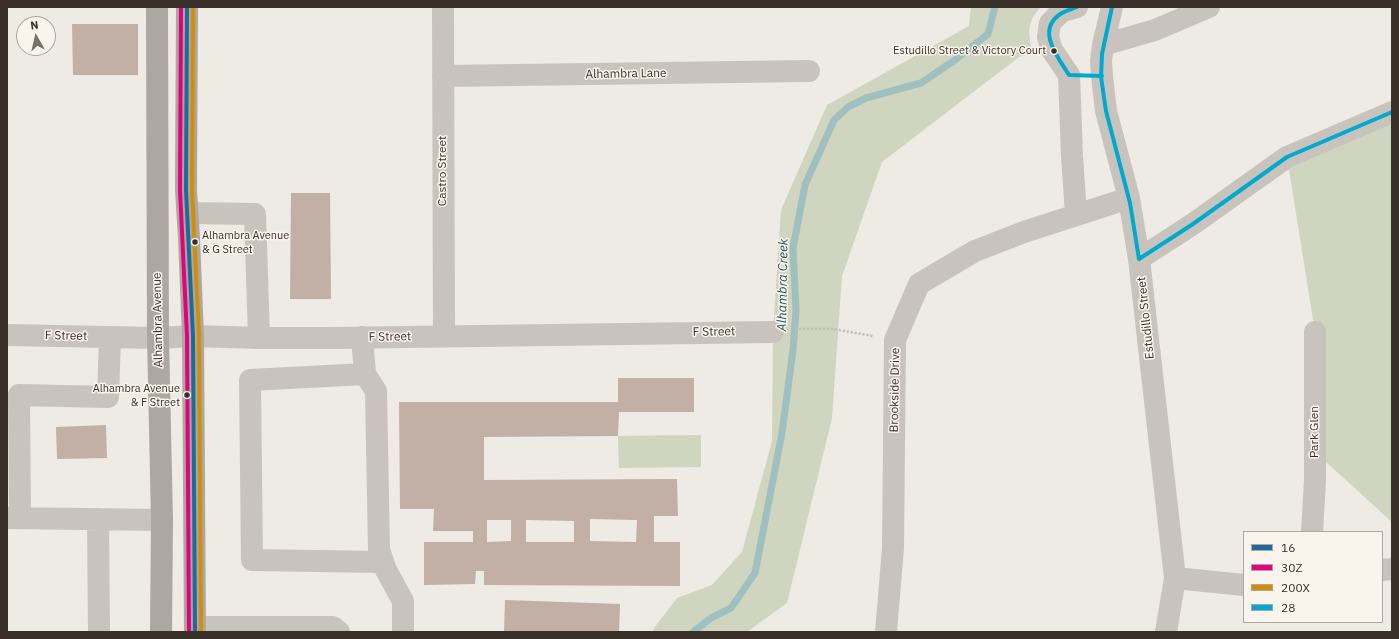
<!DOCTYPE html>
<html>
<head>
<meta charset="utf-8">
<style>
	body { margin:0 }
	#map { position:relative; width:1399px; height:639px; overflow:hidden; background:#eeeae4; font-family:"IBM Plex Sans",sans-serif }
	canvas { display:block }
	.frame { position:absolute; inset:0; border:8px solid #39302a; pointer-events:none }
	.legend { position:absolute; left:1243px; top:531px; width:140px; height:92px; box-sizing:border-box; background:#faf5ec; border:1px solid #ada69e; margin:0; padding:5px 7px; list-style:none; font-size:12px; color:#39302a }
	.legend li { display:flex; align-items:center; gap:8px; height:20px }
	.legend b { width:20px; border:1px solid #ada69e }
	.north { position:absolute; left:16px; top:16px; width:40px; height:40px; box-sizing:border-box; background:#faf5ec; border:1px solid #ada69e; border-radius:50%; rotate:352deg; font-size:11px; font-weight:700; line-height:16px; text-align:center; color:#39302a }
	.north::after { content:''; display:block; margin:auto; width:14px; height:18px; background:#78716b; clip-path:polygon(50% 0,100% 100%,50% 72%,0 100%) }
</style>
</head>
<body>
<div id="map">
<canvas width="1399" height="639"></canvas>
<div class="frame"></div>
<ul class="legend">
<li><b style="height:5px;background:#1e6b9b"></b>16</li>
<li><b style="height:5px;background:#e5007d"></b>30Z</li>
<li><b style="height:5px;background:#d18e08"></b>200X</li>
<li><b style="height:5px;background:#00a9ce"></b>28</li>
</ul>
<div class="north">N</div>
</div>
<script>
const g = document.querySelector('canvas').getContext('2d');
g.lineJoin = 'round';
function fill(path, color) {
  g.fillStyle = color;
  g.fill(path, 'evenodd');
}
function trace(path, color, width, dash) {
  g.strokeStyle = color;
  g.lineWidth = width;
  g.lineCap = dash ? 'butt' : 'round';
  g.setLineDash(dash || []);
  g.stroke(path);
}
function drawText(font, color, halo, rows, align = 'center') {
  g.font = font + ' "IBM Plex Sans",sans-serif';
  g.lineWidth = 3;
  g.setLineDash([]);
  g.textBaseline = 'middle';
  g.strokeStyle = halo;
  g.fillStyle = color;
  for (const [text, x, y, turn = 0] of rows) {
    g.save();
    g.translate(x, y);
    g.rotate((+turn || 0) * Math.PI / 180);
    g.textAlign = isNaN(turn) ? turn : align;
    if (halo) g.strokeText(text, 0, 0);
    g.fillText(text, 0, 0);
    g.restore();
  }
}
const green = new Path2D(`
	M 971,7 L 1041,7 C 1026,22 1028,34 1033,53 L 1019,57 L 882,162 L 842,276 L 832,418 L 787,603 L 747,632 L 653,632 L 654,628 L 677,598 L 712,585 L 742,552 L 772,441 L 773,332 L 781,210 L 827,105 L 969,26 Z
	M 1392,112 L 1392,522 L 1315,452 L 1315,332 L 1287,157 Z
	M 701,435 L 701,467 L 619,468 L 618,436 Z`);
const stream = new Path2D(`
	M 693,632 L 711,618 L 731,608 L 755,573 L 782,433 L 793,350 L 796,310 L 793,248 L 805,185 L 834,120 L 848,107 L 866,98 L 921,83 L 955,60 L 988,34 L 995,7`);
const building = new Path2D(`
	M 72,24 L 138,24 L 138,75 L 73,75 Z
	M 291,193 L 330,193 L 331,299 L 290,299 Z
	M 618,378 L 694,378 L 694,412 L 619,412 L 618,436 L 484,437 L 484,480 L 677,479 L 678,516 L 654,516 L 654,542 L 680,542 L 680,586 L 484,585 L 484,571 L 476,571 L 475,584 L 424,585 L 424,542 L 473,542 L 473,531 L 433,531 L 434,509 L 400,509 L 399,402 L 618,402 ZM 590,519 L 637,520 L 636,542 L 590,541 ZM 487,520 L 511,520 L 511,541 L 487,542 ZM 526,520 L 574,521 L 574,542 L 526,542 Z
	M 106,425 L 107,458 L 57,459 L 56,427 Z
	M 505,600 L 620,604 L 619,632 L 504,632 Z`);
const path = new Path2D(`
	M 795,329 L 833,329 L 873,336`);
const minor = new Path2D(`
	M 443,7 L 444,335
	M 1112,7 L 1103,45 L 1101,61 L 1102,76 L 1106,111 L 1129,198 L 1139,259 L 1175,578 L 1166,632
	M 1103,45 L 1155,30 L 1209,7
	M 443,76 L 809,71
	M 188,213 L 255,214 L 259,338
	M 1076,214 L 1072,156 L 1069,75 L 1052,50 L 1048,37 L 1050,23 L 1062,11 L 1077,7
	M 1139,259 L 1193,224 L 1287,157 L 1392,112
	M 7,335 L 158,338 L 193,336 L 259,338 L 332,338 L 773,332
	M 362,337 L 365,374 L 376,391 L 379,550 L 386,570 L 403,601 L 403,632
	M 365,374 L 250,380 L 252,560 L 383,562
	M 7,518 L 162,520
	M 20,518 L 19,395 L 108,397 L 110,337
	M 98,519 L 99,632
	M 1312,532 L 1315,480 L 1315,332
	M 1382,570 L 1392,569
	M 1175,578 L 1244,585
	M 195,627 L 333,627 L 339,632
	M 886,632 L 893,548 L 895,340 L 919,284 L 975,251 L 1024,232 L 1129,198`);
const major = new Path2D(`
	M 157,7 L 158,338 L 162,520 L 161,632
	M 187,7 L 186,190 L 189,238 L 193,336 L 195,632`);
const bus1 = new Path2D(`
	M 187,7 L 186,190 L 193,336 L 195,632`);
const bus2 = new Path2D(`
	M 181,7 L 180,190 L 187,336 L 189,632`);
const bus3 = new Path2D(`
	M 193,7 L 192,190 L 199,336 L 201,632`);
const bus4 = new Path2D(`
	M 1077,7 C 1072,9 1067,10 1062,13 C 1035,29 1057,56 1069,75 L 1102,76
	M 1112,7 L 1102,54 L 1101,77 L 1106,111 L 1130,203 L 1139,259 L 1193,224 L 1287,157 L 1392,112`);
const markers = [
	[1054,51,3.5,"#39302a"],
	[195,242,3.5,"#39302a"],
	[187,395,3.5,"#39302a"]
];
const busNames = [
	["Estudillo Street & Victory Court",1046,51],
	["Alhambra Avenue",202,236,"left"],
	["& G Street",202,250,"left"],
	["Alhambra Avenue",180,389],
	["& F Street",180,403]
];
const streetNames = [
	["Alhambra Lane",626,74,-1],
	["Castro Street",443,171,-90],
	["Estudillo Street",1146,318,-96],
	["Alhambra Avenue",158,320,-91],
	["F Street",714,332,-1],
	["F Street",66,336,1],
	["F Street",390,337,-1],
	["Brookside Drive",895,390,-89],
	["Park Glen",1315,432,-90]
];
const waterNames = [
	["Alhambra Creek",783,285,-89]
];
fill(green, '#cfd5be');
trace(stream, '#a0bfc0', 7);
fill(building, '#c2b0a6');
trace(path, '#c1bbb5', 2.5, [2, 2]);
trace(minor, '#c8c3bd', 22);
trace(major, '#ada7a2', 22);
trace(bus1, '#1e6b9b', 4);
trace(bus2, '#e5007d', 4);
trace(bus3, '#d18e08', 4);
trace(bus4, '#00a9ce', 4);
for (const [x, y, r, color] of markers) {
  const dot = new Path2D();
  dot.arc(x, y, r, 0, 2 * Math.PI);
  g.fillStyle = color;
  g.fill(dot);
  trace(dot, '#faf5ec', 1.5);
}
drawText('11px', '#39302a', '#faf5ec', busNames, 'right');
drawText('12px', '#39302a', '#faf5ec', streetNames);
drawText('italic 13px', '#1f545c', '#faf5ec', waterNames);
</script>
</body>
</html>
